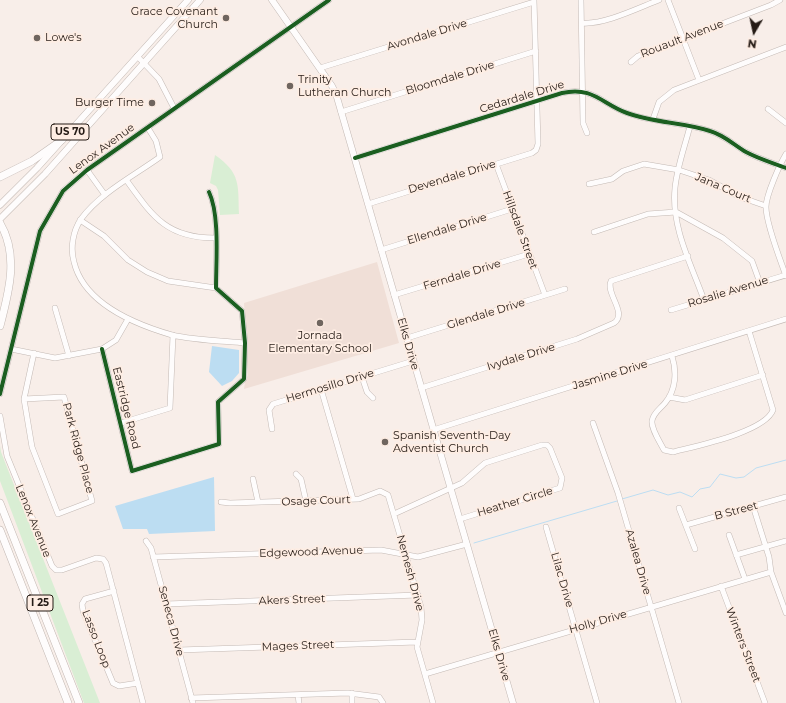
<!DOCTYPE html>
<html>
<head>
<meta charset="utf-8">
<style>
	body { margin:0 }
	#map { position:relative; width:786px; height:703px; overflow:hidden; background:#f8eee9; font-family:Montserrat,sans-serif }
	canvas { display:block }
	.north { position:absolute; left:734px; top:12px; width:40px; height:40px; -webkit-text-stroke:3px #feede3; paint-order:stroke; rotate:189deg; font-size:11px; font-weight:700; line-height:16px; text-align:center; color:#251b15 }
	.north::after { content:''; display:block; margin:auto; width:14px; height:18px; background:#251b15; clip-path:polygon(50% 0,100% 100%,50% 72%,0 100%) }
</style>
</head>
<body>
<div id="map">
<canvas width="786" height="703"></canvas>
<div class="north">N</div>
</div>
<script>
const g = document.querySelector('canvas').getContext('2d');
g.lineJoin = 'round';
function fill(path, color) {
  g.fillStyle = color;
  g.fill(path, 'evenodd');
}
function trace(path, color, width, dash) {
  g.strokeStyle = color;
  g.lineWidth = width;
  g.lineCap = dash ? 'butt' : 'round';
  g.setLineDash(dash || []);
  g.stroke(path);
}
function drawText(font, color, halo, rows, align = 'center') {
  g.font = font + ' Montserrat,sans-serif';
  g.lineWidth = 3.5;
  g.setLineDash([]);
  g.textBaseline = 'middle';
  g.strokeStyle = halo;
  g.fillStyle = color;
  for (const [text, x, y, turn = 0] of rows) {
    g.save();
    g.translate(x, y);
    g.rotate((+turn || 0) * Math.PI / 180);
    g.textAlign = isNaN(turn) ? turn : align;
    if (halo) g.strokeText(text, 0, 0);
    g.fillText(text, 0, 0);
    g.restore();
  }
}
const education = new Path2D(`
	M 377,262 L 399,343 L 244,389 L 245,382 L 248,375 L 244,303 Z`);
const green = new Path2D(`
	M 215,155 C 241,173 238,185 239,214 L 220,215 L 218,190 L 216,186 L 210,183 Z
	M 0,446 L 1,452 L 100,703 L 84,703 L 0,481 Z`);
const water = new Path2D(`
	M 212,346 L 239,350 L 239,373 L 232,381 L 222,386 L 209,372 Z
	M 214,477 L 215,531 L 149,534 L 147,529 L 123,529 L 115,506 Z`);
const stream = new Path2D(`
	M 622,499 L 653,490 L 668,495 L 680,492 L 692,497 L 700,489 L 710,487 L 720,474 L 736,478 L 744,477 L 756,468 L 786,460
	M 474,543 L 617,501`);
const minor = new Path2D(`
	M 581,0 L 583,123 L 587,133
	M 668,0 L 699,80
	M 582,23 C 604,25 638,8 659,0
	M 137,56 L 159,79 L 174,108
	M 631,62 L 638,56 L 771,5 L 780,0
	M 320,68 L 534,2
	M 768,109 L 786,123
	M 341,112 L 536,51
	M 653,119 L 659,102 L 674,90 L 786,47
	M 690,126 C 685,146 677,167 675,188 C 671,227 691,264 704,300
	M 148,128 L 156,141 L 160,157 C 135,175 100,193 81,219 C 73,231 70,248 74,262 C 84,304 134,324 172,335 C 193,340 223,341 245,343
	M 786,154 C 780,164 766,195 766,207 C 766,224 780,259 786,276
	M 355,158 L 562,93 C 593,86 602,104 627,113 C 653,123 683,122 710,131 C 724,135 734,145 746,152 C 759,159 773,163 786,168
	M 496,164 L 545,295
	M 87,170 L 105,195
	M 127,181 C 153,217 167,238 215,238
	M 589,184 L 612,179 L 623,171 L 644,164 L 679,170 L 709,180 L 740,197 L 766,206
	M 368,204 L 532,153 L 536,150 L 538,144 L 534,0
	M 80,220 L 104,236 L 128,260 L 147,272 L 168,281 L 216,288
	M 594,232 L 648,214 L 676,212 L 723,238 L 752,261 L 760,283
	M 381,250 L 512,209
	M 394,295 L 529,254
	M 55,308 L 69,356
	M 671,310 L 786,275
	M 407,338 L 565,289
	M 11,349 L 55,358 L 102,349 L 116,340 L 128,319
	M 102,349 L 132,471 L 219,444 L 218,402 L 244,379 L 245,343 L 242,311 L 216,288 C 216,262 220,215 209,192
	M 672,356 C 677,372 676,390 665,403 C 660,409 653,413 652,421 C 651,429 660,442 664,450 L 673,452 C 696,446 765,432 773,410 L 749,331
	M 362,377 L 367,392 L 373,398
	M 421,388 L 577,339 L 614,323 C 628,313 605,293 611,281 L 688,256
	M 321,389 L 353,499
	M 0,394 L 40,231 L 63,191 L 87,170 L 329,0
	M 669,397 L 685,400 L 763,375
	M 24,399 L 64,397 L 92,501 L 58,514 L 32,447 L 24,399 L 34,353
	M 0,416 L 7,456 L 52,566 L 56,570 L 62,570 L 96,558 L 103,559 L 106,563 L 143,703
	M 121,423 L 170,408 L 173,335
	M 593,423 L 618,493 L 679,703
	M 272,429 L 269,410 L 273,404 L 413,361
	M 433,430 L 786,319
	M 296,474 L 301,479 L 306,501
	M 253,479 L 258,502
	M 221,502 L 230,503 L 359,499 L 380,491 L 388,495 L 421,607 L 422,620 L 417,647 L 433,703
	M 753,506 L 769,557 L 771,572 L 786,613
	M 679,508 L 695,549
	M 394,514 L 462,483 L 485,463 L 542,445 L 547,445 L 550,448 L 562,478 L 560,488 L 460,519
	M 686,525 L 786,497
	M 546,527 L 597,703
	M 729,535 L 745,579
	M 146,541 L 151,548 L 193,703
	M 736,555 L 786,541
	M 153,557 L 381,550 L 418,557 L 467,544
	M 721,586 L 765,703
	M 114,591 L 85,599 L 82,604 L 83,611 L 113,683 L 119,686 L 138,683
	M 166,604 L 418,595
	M 179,650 L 417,642
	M 425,674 L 771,572
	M 298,695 L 299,703
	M 191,698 L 348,693 L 379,697 L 383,703
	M 352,703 L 352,693`);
const major = new Path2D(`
	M 272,0 L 332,86 L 336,94 L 513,703
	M 0,205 L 37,168 L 188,0
	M 0,219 L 45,174 L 200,0`);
const highway = new Path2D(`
	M 0,177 L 32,161 L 62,140
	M 0,223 C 19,255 9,292 0,326
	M 0,503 L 79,703
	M 0,530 L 68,703`);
const cycleway = new Path2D(`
	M 355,158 L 562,93 C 593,86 602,104 627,113 C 653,123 683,122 710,131 C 724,135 734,145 746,152 C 759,159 773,163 786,168
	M 102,349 L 132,471 L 219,444 L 218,402 L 244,379 L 245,343 L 242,311 L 216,288 C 216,262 220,215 209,192
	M 0,394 L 40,231 L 63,191 L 87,170 L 329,0`);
const markers = [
	[226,18,4,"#6f655f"],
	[37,38,4,"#6f655f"],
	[290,86,4,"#6f655f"],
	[152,103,4,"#6f655f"],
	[320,323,4,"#6f655f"],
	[385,442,4,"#6f655f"]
];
const shields = [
	[70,132,38],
	[40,603,26]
];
const shieldNames = [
	["US 70",70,132],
	["I 25",40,603]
];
const poiNames = [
	["Grace Covenant",218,12,"right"],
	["Church",218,25,"right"],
	["Lowe's",45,38],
	["Trinity",298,80],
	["Lutheran Church",298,93],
	["Burger Time",144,103,"right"],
	["Jornada",320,336,"center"],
	["Elementary School",320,349,"center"],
	["Spanish Seventh-Day",393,436],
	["Adventist Church",393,449]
];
const streetNames = [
	["Avondale Drive",427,35,-17],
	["Rouault Avenue",682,39,-21],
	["Bloomdale Drive",450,78,-17],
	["Cedardale Drive",522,97,-17],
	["Lenox Avenue",102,149,-36],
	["Devendale Drive",452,177,-17],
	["Jana Court",723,188,23],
	["Ellendale Drive",447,229,-17],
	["Hillsdale Street",520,230,70],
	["Ferndale Drive",462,275,-17],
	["Rosalie Avenue",728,292,-17],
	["Glendale Drive",486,314,-17],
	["Elks Drive",408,344,74],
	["Ivydale Drive",521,357,-17],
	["Jasmine Drive",610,375,-17],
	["Hermosillo Drive",330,386,-17],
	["Eastridge Road",126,408,76],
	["Park Ridge Place",78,448,75],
	["Osage Court",316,501,-2],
	["Heather Circle",515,502,-17],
	["B Street",736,511,-15],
	["Lenox Avenue",33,521,68],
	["Edgewood Avenue",311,552,-2],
	["Azalea Drive",638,562,74],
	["Nemesh Drive",410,573,75],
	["Lilac Drive",562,580,74],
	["Akers Street",292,600,-2],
	["Seneca Drive",171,621,75],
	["Holly Drive",598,622,-16],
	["Lasso Loop",96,639,69],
	["Winters Street",743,645,69],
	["Mages Street",298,646,-2],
	["Elks Drive",499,655,74]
];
fill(education, '#f0dfd7');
fill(green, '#d9eed4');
fill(water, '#bcddf2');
trace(stream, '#bcddf2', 1);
trace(minor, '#c3b9b4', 6);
trace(major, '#c3b9b4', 7);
trace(highway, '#c3b9b4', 8);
trace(minor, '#fefcfc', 5);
trace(major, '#fefcfc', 6);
trace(highway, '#fefcfc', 7);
trace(cycleway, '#1b5e20', 4);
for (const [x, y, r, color] of markers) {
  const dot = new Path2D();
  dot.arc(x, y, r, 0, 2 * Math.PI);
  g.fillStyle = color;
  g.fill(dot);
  trace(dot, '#feede3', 1.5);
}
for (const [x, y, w] of shields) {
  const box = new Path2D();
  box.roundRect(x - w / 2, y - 8, w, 16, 3);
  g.fillStyle = '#feede3';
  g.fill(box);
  trace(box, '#251b15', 1);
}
drawText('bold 10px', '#251b15', null, shieldNames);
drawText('11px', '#251b15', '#feede3', poiNames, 'left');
drawText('11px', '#251b15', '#feede3', streetNames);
</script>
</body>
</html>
